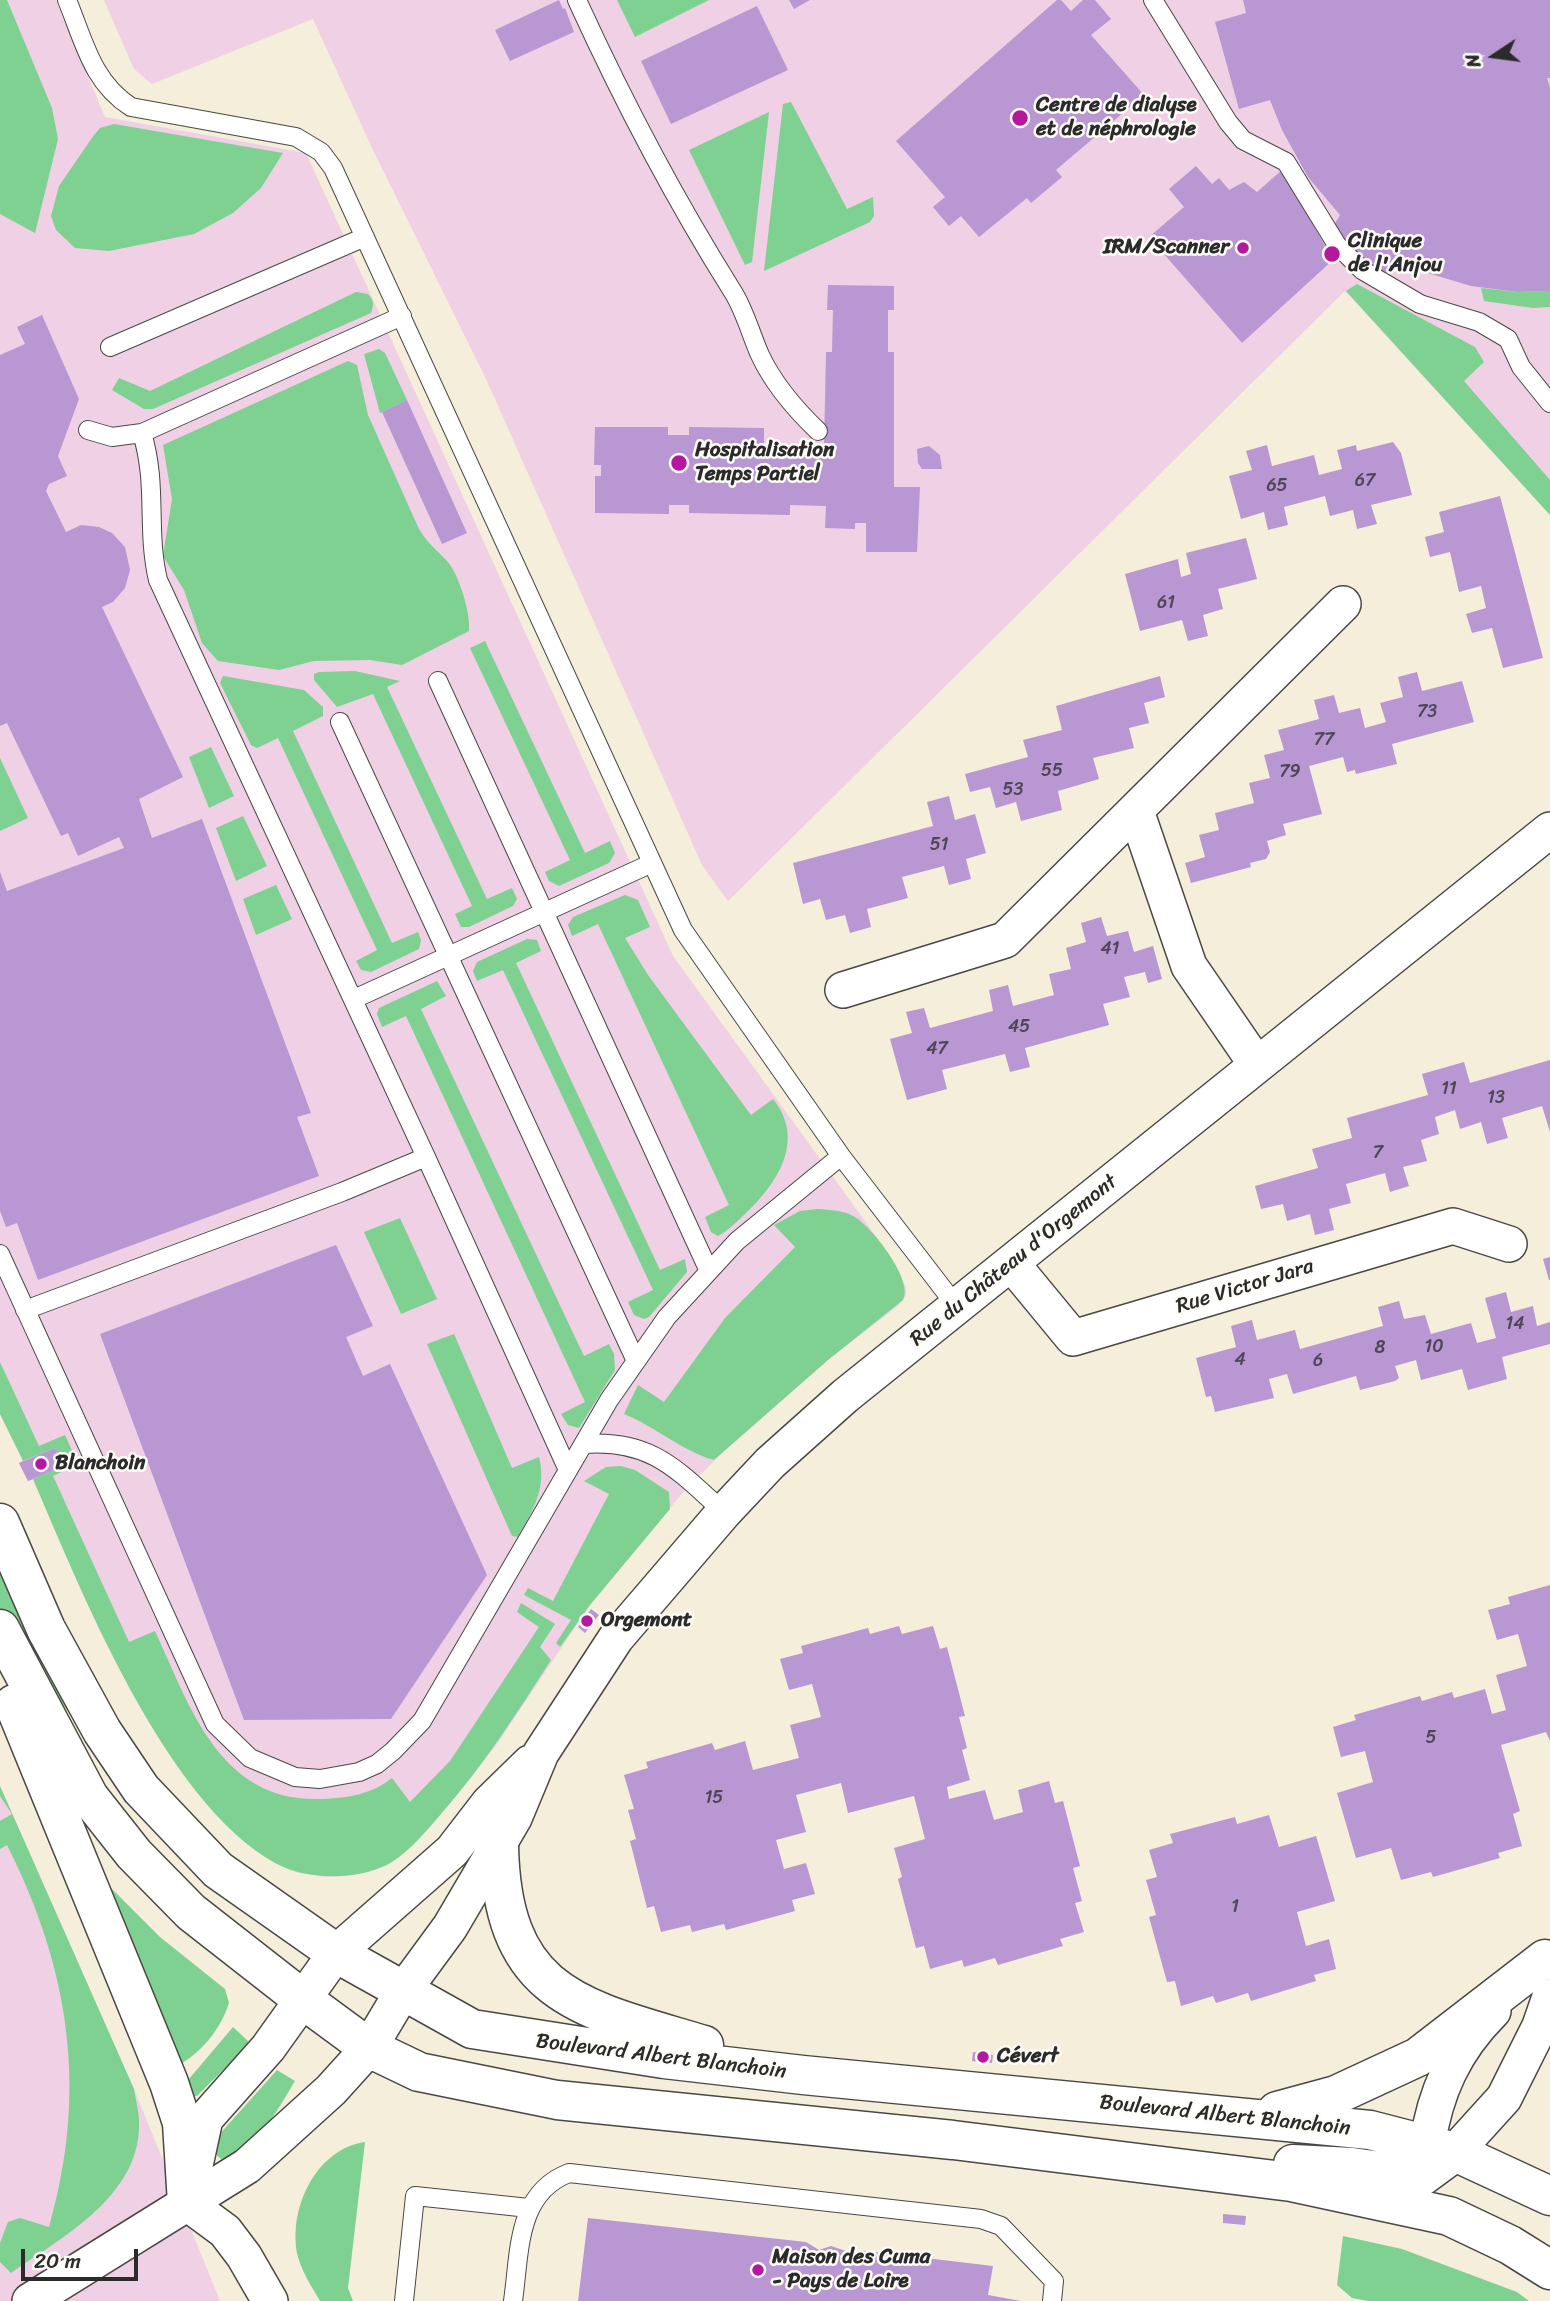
<!DOCTYPE html>
<html>
<head>
<meta charset="utf-8">
<style>
	body { margin:0 }
	#map { position:relative; width:1550px; height:2301px; overflow:hidden; background:#f4eeda; font-family:Sriracha,sans-serif }
	canvas { display:block }
	.north { position:absolute; left:1459px; top:21px; width:70px; height:70px; -webkit-text-stroke:5px #fdfcf7; paint-order:stroke; rotate:257deg; font-size:19px; font-weight:700; line-height:28px; text-align:center; color:#2b2b2b }
	.north::after { content:''; display:block; margin:auto; width:24px; height:32px; background:#2b2b2b; clip-path:polygon(50% 0,100% 100%,50% 72%,0 100%) }
	.scale { position:absolute; left:21px; top:2249px; width:117px; height:32px; box-sizing:border-box; border:4px solid #2b2b2b; border-top:0; padding-left:9px; font-size:21px; line-height:24px; white-space:nowrap; color:#2b2b2b; -webkit-text-stroke:5px #fdfcf7; paint-order:stroke }
</style>
</head>
<body>
<div id="map">
<canvas width="1550" height="2301"></canvas>
<div class="north">N</div>
<div class="scale">20 m</div>
</div>
<script>
const g = document.querySelector('canvas').getContext('2d');
g.lineJoin = 'round';
function fill(path, color) {
  g.fillStyle = color;
  g.fill(path, 'evenodd');
}
function trace(path, color, width, dash) {
  g.strokeStyle = color;
  g.lineWidth = width;
  g.lineCap = dash ? 'butt' : 'round';
  g.setLineDash(dash || []);
  g.stroke(path);
}
function drawText(font, color, halo, rows, align = 'center') {
  g.font = font + ' Sriracha,sans-serif';
  g.lineWidth = 5;
  g.setLineDash([]);
  g.textBaseline = 'middle';
  g.strokeStyle = halo;
  g.fillStyle = color;
  for (const [text, x, y, turn = 0] of rows) {
    g.save();
    g.translate(x, y);
    g.rotate((+turn || 0) * Math.PI / 180);
    g.textAlign = isNaN(turn) ? turn : align;
    if (halo) g.strokeText(text, 0, 0);
    g.fillText(text, 0, 0);
    g.restore();
  }
}
const built = new Path2D(`
	M 0,0 L 56,0 L 105,117 L 306,153 L 673,956 L 878,1239 L 906,1287 L 906,1295 L 899,1305 L 828,1360 L 720,1455 L 684,1491 L 590,1605 L 495,1747 L 430,1827 L 390,1863 L 352,1875 L 326,1877 L 299,1873 L 275,1863 L 228,1825 L 194,1787 L 123,1676 L 33,1480 L 28,1481 L 19,1463 L 23,1460 L 0,1414 Z
	M 104,0 L 1550,0 L 1550,515 L 1345,291 L 728,901 L 702,865 L 487,381 L 372,148 L 313,19 L 152,84 L 134,69 Z
	M 0,1786 L 134,2089 L 220,2301 L 0,2301 Z`);
const green = new Path2D(`
	M 0,0 L 7,0 L 52,108 L 58,139 L 35,233 L 0,214 Z
	M 617,0 L 709,0 L 635,37 Z
	M 791,102 L 847,209 L 873,197 L 874,216 L 870,222 L 764,271 L 783,104 Z
	M 769,112 L 752,262 L 745,265 L 689,150 Z
	M 114,124 L 283,153 L 261,188 L 233,213 L 194,234 L 109,251 L 75,248 L 56,230 L 51,216 L 59,186 L 94,135 L 100,128 Z
	M 1357,284 L 1475,347 L 1484,362 L 1464,381 L 1550,480 L 1550,515 L 1346,291 Z
	M 1481,288 L 1517,292 L 1550,291 L 1550,307 L 1533,308 L 1484,301 Z
	M 356,292 L 368,294 C 374,300 374,305 371,313 L 153,409 L 144,409 L 112,390 L 119,378 L 150,391 Z
	M 379,349 L 385,353 L 407,400 L 380,413 L 364,354 Z
	M 348,361 L 357,365 L 368,415 L 418,527 C 426,542 436,549 447,561 C 459,574 471,614 469,631 L 402,665 L 370,660 L 314,661 L 279,670 L 218,661 L 202,643 L 184,590 L 163,556 L 172,499 L 163,445 Z
	M 485,641 L 585,853 L 610,841 L 615,853 L 609,863 L 559,886 L 549,881 L 545,872 L 570,860 L 470,648 Z
	M 355,671 L 400,681 L 387,687 L 487,899 L 512,888 L 517,899 L 513,906 L 469,927 L 461,927 L 455,914 L 472,906 L 373,694 L 337,707 L 314,680 L 314,674 L 319,672 Z
	M 223,676 L 304,690 L 323,707 L 323,716 L 293,731 L 392,943 L 418,932 L 421,940 L 419,949 L 371,972 L 361,970 L 356,961 L 377,950 L 278,738 L 257,748 L 251,745 L 220,683 Z
	M 211,747 L 234,796 L 209,808 L 189,757 Z
	M 0,758 L 28,818 L 0,831 Z
	M 243,816 L 267,866 L 236,881 L 216,828 Z
	M 276,885 L 292,919 L 256,935 L 243,899 Z
	M 625,895 L 638,900 L 650,927 L 625,938 L 648,975 L 751,1115 L 773,1099 C 807,1141 776,1185 744,1215 C 736,1222 728,1231 718,1236 L 711,1232 L 705,1217 L 729,1205 L 598,924 L 572,936 L 568,925 L 573,917 Z
	M 527,939 L 537,940 L 541,951 L 516,963 L 660,1270 L 685,1259 L 687,1272 L 649,1317 L 644,1319 L 634,1315 L 628,1302 L 653,1290 L 503,970 L 477,981 L 473,971 L 477,962 Z
	M 437,981 L 446,996 L 421,1009 L 565,1316 L 584,1356 L 609,1344 L 614,1354 L 615,1370 L 579,1428 L 568,1425 L 561,1414 L 585,1402 L 406,1016 L 382,1027 L 377,1014 L 379,1008 Z
	M 817,1209 C 830,1210 844,1210 855,1217 C 873,1228 914,1281 903,1300 L 828,1360 L 714,1460 C 682,1451 656,1427 624,1414 L 638,1385 L 664,1402 L 725,1318 L 795,1247 L 774,1225 L 800,1211 Z
	M 400,1218 L 437,1299 L 401,1314 L 364,1232 Z
	M 454,1334 L 512,1468 L 539,1457 C 547,1489 533,1509 518,1537 L 512,1536 L 427,1344 Z
	M 0,1362 L 39,1446 L 65,1435 L 78,1464 L 53,1476 L 129,1642 L 155,1631 C 190,1706 219,1803 322,1799 C 348,1798 372,1794 392,1778 L 410,1802 L 450,1761 L 539,1627 L 517,1612 L 521,1603 L 555,1624 L 540,1647 L 551,1660 C 517,1713 483,1766 441,1814 C 426,1831 411,1850 392,1862 C 377,1871 359,1875 341,1876 C 319,1877 295,1874 275,1863 C 165,1802 81,1591 33,1479 L 62,1466 L 55,1448 L 23,1461 L 0,1414 Z
	M 621,1466 L 635,1470 L 669,1492 L 670,1509 L 590,1605 L 560,1647 L 556,1643 L 571,1620 L 524,1595 L 528,1588 L 553,1601 L 609,1494 L 584,1481 L 606,1467 Z
	M 0,1559 L 68,1712 L 0,1614 Z
	M 0,1786 L 134,2089 C 136,2102 140,2115 139,2127 C 138,2197 61,2238 11,2273 L 0,2262 L 0,2243 L 8,2222 L 20,2218 L 49,2227 C 88,2091 70,1970 7,1845 L 0,1849 L 0,1821 L 12,1814 L 0,1796 Z
	M 104,1886 L 111,1888 L 160,1937 L 225,1989 L 229,2003 C 221,2029 200,2055 175,2067 Z
	M 233,2027 L 250,2043 L 197,2096 L 189,2096 L 183,2086 Z
	M 277,2070 L 295,2081 C 279,2107 255,2155 221,2159 C 213,2153 213,2146 217,2137 Z
	M 365,2142 L 348,2288 L 353,2301 L 320,2301 C 312,2287 302,2272 298,2257 C 287,2211 315,2149 365,2142 Z
	M 1343,2236 L 1402,2249 L 1517,2292 L 1529,2301 L 1368,2301 L 1352,2298 L 1337,2285 Z`);
const building = new Path2D(`
	M 559,0 L 563,9 L 565,8 L 574,32 L 510,61 L 495,30 Z
	M 789,0 L 810,0 L 794,9 Z
	M 1057,0 L 1061,0 L 1071,11 L 1083,0 L 1095,0 L 1111,19 L 1091,35 L 1144,95 L 1056,170 L 1062,177 L 1031,203 L 1027,198 L 979,237 L 961,216 L 949,226 L 933,207 L 945,197 L 896,141 Z
	M 1243,0 L 1550,0 L 1550,78 L 1547,78 L 1550,88 L 1550,291 L 1517,292 L 1471,286 L 1431,274 L 1396,257 L 1384,277 L 1348,249 L 1334,225 L 1340,215 L 1308,177 L 1282,130 L 1270,100 L 1239,109 L 1215,22 L 1246,13 Z
	M 757,6 L 788,70 L 671,124 L 641,61 Z
	M 1196,166 L 1212,184 L 1219,178 L 1229,190 L 1244,182 L 1257,192 L 1282,170 L 1333,260 L 1242,343 L 1149,237 L 1184,207 L 1169,189 Z
	M 828,285 L 894,286 L 894,310 L 888,310 L 888,352 L 894,352 L 894,487 L 920,487 L 917,552 L 866,552 L 866,523 L 855,523 L 855,529 L 825,528 L 826,506 L 790,505 L 790,515 L 689,513 L 689,505 L 669,505 L 669,514 L 595,513 L 595,476 L 601,476 L 601,465 L 594,465 L 595,427 L 668,427 L 668,435 L 689,435 L 689,427 L 764,428 L 764,444 L 824,445 L 826,352 L 832,352 L 833,310 L 827,310 Z
	M 42,315 L 79,399 L 58,456 L 67,476 L 49,484 L 46,491 L 66,532 L 81,525 L 99,527 L 112,533 L 125,547 L 130,570 L 125,588 L 113,602 L 102,607 L 183,777 L 139,799 L 152,838 L 202,819 L 311,1113 L 297,1117 L 319,1176 L 38,1280 L 17,1223 L 6,1227 L 0,1211 L 0,872 L 7,891 L 124,848 L 119,837 L 78,856 L 68,833 L 61,836 L 7,723 L 0,726 L 0,355 L 25,344 L 17,327 Z
	M 407,400 L 467,533 L 442,544 L 382,412 Z
	M 1393,442 L 1401,453 L 1412,495 L 1371,505 L 1377,524 L 1357,529 L 1353,510 L 1330,516 L 1325,496 L 1284,507 L 1288,525 L 1268,530 L 1264,512 L 1241,519 L 1229,476 L 1252,470 L 1246,451 L 1267,445 L 1272,466 L 1314,455 L 1319,475 L 1342,469 L 1337,450 L 1356,445 L 1357,451 Z
	M 929,446 L 940,455 L 942,469 L 922,469 L 918,463 L 917,449 Z
	M 1500,496 L 1543,658 L 1503,668 L 1492,628 L 1472,633 L 1466,614 L 1486,608 L 1481,586 L 1459,592 L 1450,552 L 1430,557 L 1425,537 L 1444,532 L 1439,512 Z
	M 1246,538 L 1257,579 L 1218,589 L 1223,609 L 1203,615 L 1208,636 L 1188,641 L 1182,620 L 1140,631 L 1125,574 L 1178,559 L 1181,577 L 1191,574 L 1186,553 Z
	M 1417,672 L 1422,691 L 1462,681 L 1474,722 L 1392,744 L 1397,764 L 1356,774 L 1355,770 L 1347,772 L 1343,757 L 1309,766 L 1322,814 L 1283,824 L 1286,835 L 1267,841 L 1270,852 L 1266,859 L 1250,863 L 1251,867 L 1191,883 L 1185,863 L 1205,857 L 1199,835 L 1219,830 L 1215,813 L 1254,803 L 1249,783 L 1270,778 L 1264,755 L 1284,750 L 1278,730 L 1319,719 L 1314,700 L 1334,695 L 1339,713 L 1360,708 L 1365,728 L 1386,722 L 1380,703 L 1403,697 L 1398,677 Z
	M 1160,676 L 1165,697 L 1144,703 L 1149,723 L 1129,728 L 1134,748 L 1093,758 L 1099,779 L 1058,791 L 1062,810 L 1021,821 L 1016,802 L 996,808 L 990,787 L 970,792 L 965,774 L 1028,757 L 1023,740 L 1062,730 L 1056,706 Z
	M 949,796 L 955,820 L 975,814 L 986,853 L 966,859 L 971,879 L 949,885 L 944,866 L 902,877 L 908,898 L 867,909 L 871,927 L 850,933 L 845,915 L 826,920 L 820,899 L 803,904 L 793,863 L 933,826 L 927,802 Z
	M 1101,917 L 1107,936 L 1128,931 L 1134,952 L 1153,946 L 1162,979 L 1148,983 L 1145,972 L 1124,977 L 1130,997 L 1103,1004 L 1109,1025 L 1025,1048 L 1030,1067 L 1010,1072 L 1005,1054 L 942,1070 L 947,1089 L 907,1100 L 890,1039 L 912,1033 L 906,1012 L 924,1008 L 930,1028 L 993,1011 L 989,990 L 1008,985 L 1013,1006 L 1054,995 L 1049,974 L 1071,969 L 1066,948 L 1086,942 L 1081,923 Z
	M 1550,1060 L 1550,1132 L 1542,1106 L 1502,1118 L 1508,1138 L 1487,1144 L 1481,1122 L 1460,1129 L 1455,1110 L 1435,1117 L 1439,1134 L 1421,1140 L 1427,1161 L 1403,1167 L 1409,1186 L 1390,1192 L 1385,1173 L 1346,1184 L 1351,1203 L 1329,1209 L 1334,1230 L 1315,1235 L 1310,1214 L 1287,1221 L 1283,1204 L 1261,1209 L 1255,1186 L 1318,1168 L 1312,1149 L 1352,1138 L 1347,1118 L 1428,1095 L 1422,1074 L 1464,1062 L 1470,1083 Z
	M 336,1245 L 373,1326 L 346,1337 L 363,1376 L 390,1364 L 487,1575 L 391,1719 L 244,1720 L 100,1334 Z
	M 1550,1257 L 1550,1280 L 1549,1280 L 1543,1259 Z
	M 1506,1292 L 1511,1312 L 1533,1306 L 1537,1326 L 1550,1322 L 1550,1344 L 1502,1357 L 1507,1379 L 1468,1390 L 1462,1369 L 1421,1380 L 1416,1360 L 1395,1366 L 1399,1378 L 1395,1381 L 1360,1390 L 1356,1376 L 1293,1394 L 1287,1374 L 1269,1379 L 1274,1398 L 1215,1412 L 1211,1396 L 1206,1397 L 1196,1358 L 1236,1347 L 1231,1326 L 1252,1320 L 1257,1340 L 1295,1330 L 1300,1349 L 1383,1326 L 1378,1307 L 1399,1301 L 1404,1319 L 1425,1315 L 1431,1334 L 1471,1323 L 1477,1343 L 1496,1338 L 1485,1298 Z
	M 55,1448 L 63,1466 L 28,1481 L 19,1463 Z
	M 1550,1585 L 1550,1741 L 1546,1732 L 1501,1745 L 1520,1811 L 1513,1814 L 1522,1846 L 1498,1853 L 1500,1858 L 1433,1877 L 1431,1872 L 1401,1880 L 1391,1848 L 1356,1858 L 1337,1793 L 1373,1782 L 1365,1751 L 1341,1757 L 1333,1727 L 1356,1720 L 1354,1715 L 1420,1696 L 1422,1701 L 1452,1692 L 1454,1698 L 1485,1689 L 1492,1714 L 1506,1710 L 1496,1675 L 1527,1666 L 1518,1634 L 1497,1640 L 1488,1610 L 1510,1604 L 1508,1597 Z
	M 591,1609 L 599,1615 L 585,1633 L 578,1627 Z
	M 899,1626 L 902,1634 L 933,1626 L 940,1649 L 947,1647 L 965,1716 L 959,1717 L 967,1748 L 962,1750 L 970,1780 L 947,1787 L 949,1799 L 985,1790 L 994,1820 L 1023,1812 L 1018,1790 L 1049,1781 L 1055,1803 L 1063,1801 L 1080,1866 L 1073,1868 L 1082,1901 L 1075,1903 L 1084,1932 L 1060,1939 L 1063,1946 L 998,1965 L 995,1958 L 964,1967 L 962,1960 L 930,1969 L 924,1946 L 916,1948 L 898,1879 L 902,1877 L 894,1848 L 925,1839 L 914,1796 L 848,1813 L 841,1783 L 796,1795 L 806,1832 L 776,1840 L 784,1869 L 806,1863 L 815,1894 L 792,1900 L 795,1911 L 726,1930 L 724,1924 L 692,1932 L 690,1925 L 661,1932 L 654,1906 L 647,1908 L 630,1841 L 636,1839 L 628,1810 L 634,1809 L 624,1775 L 648,1768 L 646,1762 L 712,1743 L 715,1750 L 745,1741 L 753,1770 L 799,1758 L 790,1725 L 821,1717 L 812,1684 L 789,1690 L 780,1659 L 803,1653 L 801,1646 L 868,1628 L 870,1634 Z
	M 1269,1815 L 1279,1847 L 1316,1836 L 1335,1901 L 1297,1912 L 1306,1946 L 1329,1939 L 1336,1969 L 1314,1975 L 1316,1981 L 1251,2001 L 1248,1993 L 1216,2003 L 1213,1996 L 1181,2006 L 1175,1981 L 1167,1982 L 1149,1917 L 1156,1915 L 1146,1880 L 1157,1877 L 1149,1850 L 1173,1843 L 1170,1834 L 1235,1817 L 1237,1824 Z
	M 973,2052 L 993,2055 L 992,2063 L 972,2061 Z
	M 1223,2214 L 1246,2216 L 1245,2225 L 1223,2223 Z
	M 588,2218 L 806,2242 L 819,2250 L 831,2246 L 855,2254 L 858,2250 L 993,2266 L 988,2295 L 1021,2301 L 578,2301 Z`);
const service = new Path2D(`
	M 67,0 C 84,41 92,82 131,107 L 296,137 L 321,152 L 333,168 L 683,930 L 841,1156 L 957,1307
	M 577,0 C 623,101 674,198 733,292 C 745,311 751,335 760,355 C 774,385 795,409 818,431
	M 1153,0 L 1228,122 L 1243,140 L 1286,162 L 1337,245 L 1362,270 L 1420,304 L 1479,322 L 1508,339 L 1521,367 L 1550,403
	M 110,347 L 365,237
	M 88,430 L 112,437 L 142,433 L 402,316
	M 142,433 C 158,486 146,529 158,580 L 426,1157
	M 438,681 L 708,1269
	M 340,722 L 636,1361
	M 354,999 L 650,864
	M 0,1254 L 215,1724 L 250,1758 L 295,1777 L 320,1779 L 359,1772 L 377,1764 L 393,1751 L 422,1721 L 609,1400 L 667,1317 L 737,1241 L 841,1156
	M 25,1310 L 342,1192 L 426,1157 L 568,1470
	M 584,1444 C 652,1439 677,1470 724,1512
	M 404,2301 L 415,2196 L 529,2208
	M 513,2301 C 520,2253 516,2193 569,2173 L 981,2219 L 1001,2226 L 1054,2281 L 1052,2301`);
const minor = new Path2D(`
	M 1136,811 L 1189,966 L 1257,1065
	M 843,990 L 1005,940 L 1343,604
	M 1012,1264 L 1073,1338 L 1453,1226 L 1509,1244
	M 1427,2146 C 1435,2092 1454,2050 1493,2011
	M 1455,2152 L 1504,2098 L 1540,2026 L 1550,1997
	M 192,2179 L 205,2119 L 268,2048 L 336,1953 L 452,1851 L 489,1803 L 530,1763
	M 187,2203 L 225,2231 L 244,2256 L 270,2301
	M 30,2301 L 247,2166 L 331,2090 L 369,2048 L 403,1991 L 450,1927 L 514,1818 L 541,1753 L 616,1638 L 724,1512 L 770,1463 L 845,1396 L 1550,830`);
const tertiary = new Path2D(`
	M 0,1523 L 46,1629 L 102,1731 L 141,1789 L 218,1870 L 336,1953 L 472,2029 L 664,2059 L 803,2075 L 1370,2130 L 1455,2152 L 1550,2196
	M 0,1629 L 89,1797 L 134,1854 L 191,1912 L 301,1998 L 369,2048 L 419,2072 L 557,2100 L 953,2140 L 1291,2182 L 1449,2216 L 1510,2245 L 1550,2270
	M 14,1704 L 169,2083 L 182,2123 L 187,2203
	M 499,1846 C 502,1997 581,2008 704,2045
	M 1277,2111 L 1336,2095 L 1418,2057 L 1545,1959
	M 1293,2164 L 1352,2167 L 1421,2177 L 1455,2152`);
const markers = [
	[1020,118,9,"#b5179e"],
	[1243,248,7,"#b5179e"],
	[1332,254,9,"#b5179e"],
	[679,463,9,"#b5179e"],
	[41,1464,7,"#b5179e"],
	[587,1621,7,"#b5179e"],
	[983,2057,7,"#b5179e"],
	[758,2270,7,"#b5179e"]
];
const numberNames = [
	["67",1365,481],
	["65",1277,486],
	["61",1166,603],
	["73",1427,712],
	["77",1324,740],
	["55",1052,771],
	["79",1290,772],
	["53",1013,790],
	["51",939,845],
	["41",1110,949],
	["45",1019,1027],
	["47",937,1049],
	["11",1449,1089],
	["13",1496,1098],
	["7",1378,1153],
	["14",1515,1324],
	["10",1434,1347],
	["8",1380,1348],
	["4",1240,1360],
	["6",1318,1361],
	["5",1431,1738],
	["15",714,1798],
	["1",1235,1907]
];
const poiNames = [
	["Centre de dialyse",1036,106],
	["et de néphrologie",1036,130],
	["Clinique",1348,242],
	["de l'Anjou",1348,266],
	["IRM/Scanner",1229,248,"right"],
	["Hospitalisation",695,451],
	["Temps Partiel",695,475],
	["Blanchoin",55,1464],
	["Orgemont",601,1621],
	["Cévert",997,2057],
	["Maison des Cuma",772,2258],
	["- Pays de Loire",772,2282]
];
const streetNames = [
	["Rue du Château d'Orgemont",1014,1261,-39],
	["Rue Victor Jara",1245,1287,-17],
	["Boulevard Albert Blanchoin",661,2057,7],
	["Boulevard Albert Blanchoin",1225,2116,6]
];
fill(built, '#efd0e5');
fill(green, '#7fd192');
fill(building, '#b997d3');
trace(service, '#494845', 20);
trace(minor, '#494845', 38);
trace(tertiary, '#494845', 41);
trace(service, '#fff', 18);
trace(minor, '#fff', 35);
trace(tertiary, '#fff', 38);
for (const [x, y, r, color] of markers) {
  const dot = new Path2D();
  dot.arc(x, y, r, 0, 2 * Math.PI);
  g.fillStyle = color;
  g.fill(dot);
  trace(dot, '#fdfcf7', 2.5);
}
drawText('18px', '#4e4655', null, numberNames);
drawText('bold 21px', '#2b2b2b', '#fdfcf7', poiNames, 'left');
drawText('21px', '#2b2b2b', '#fdfcf7', streetNames);
</script>
</body>
</html>
